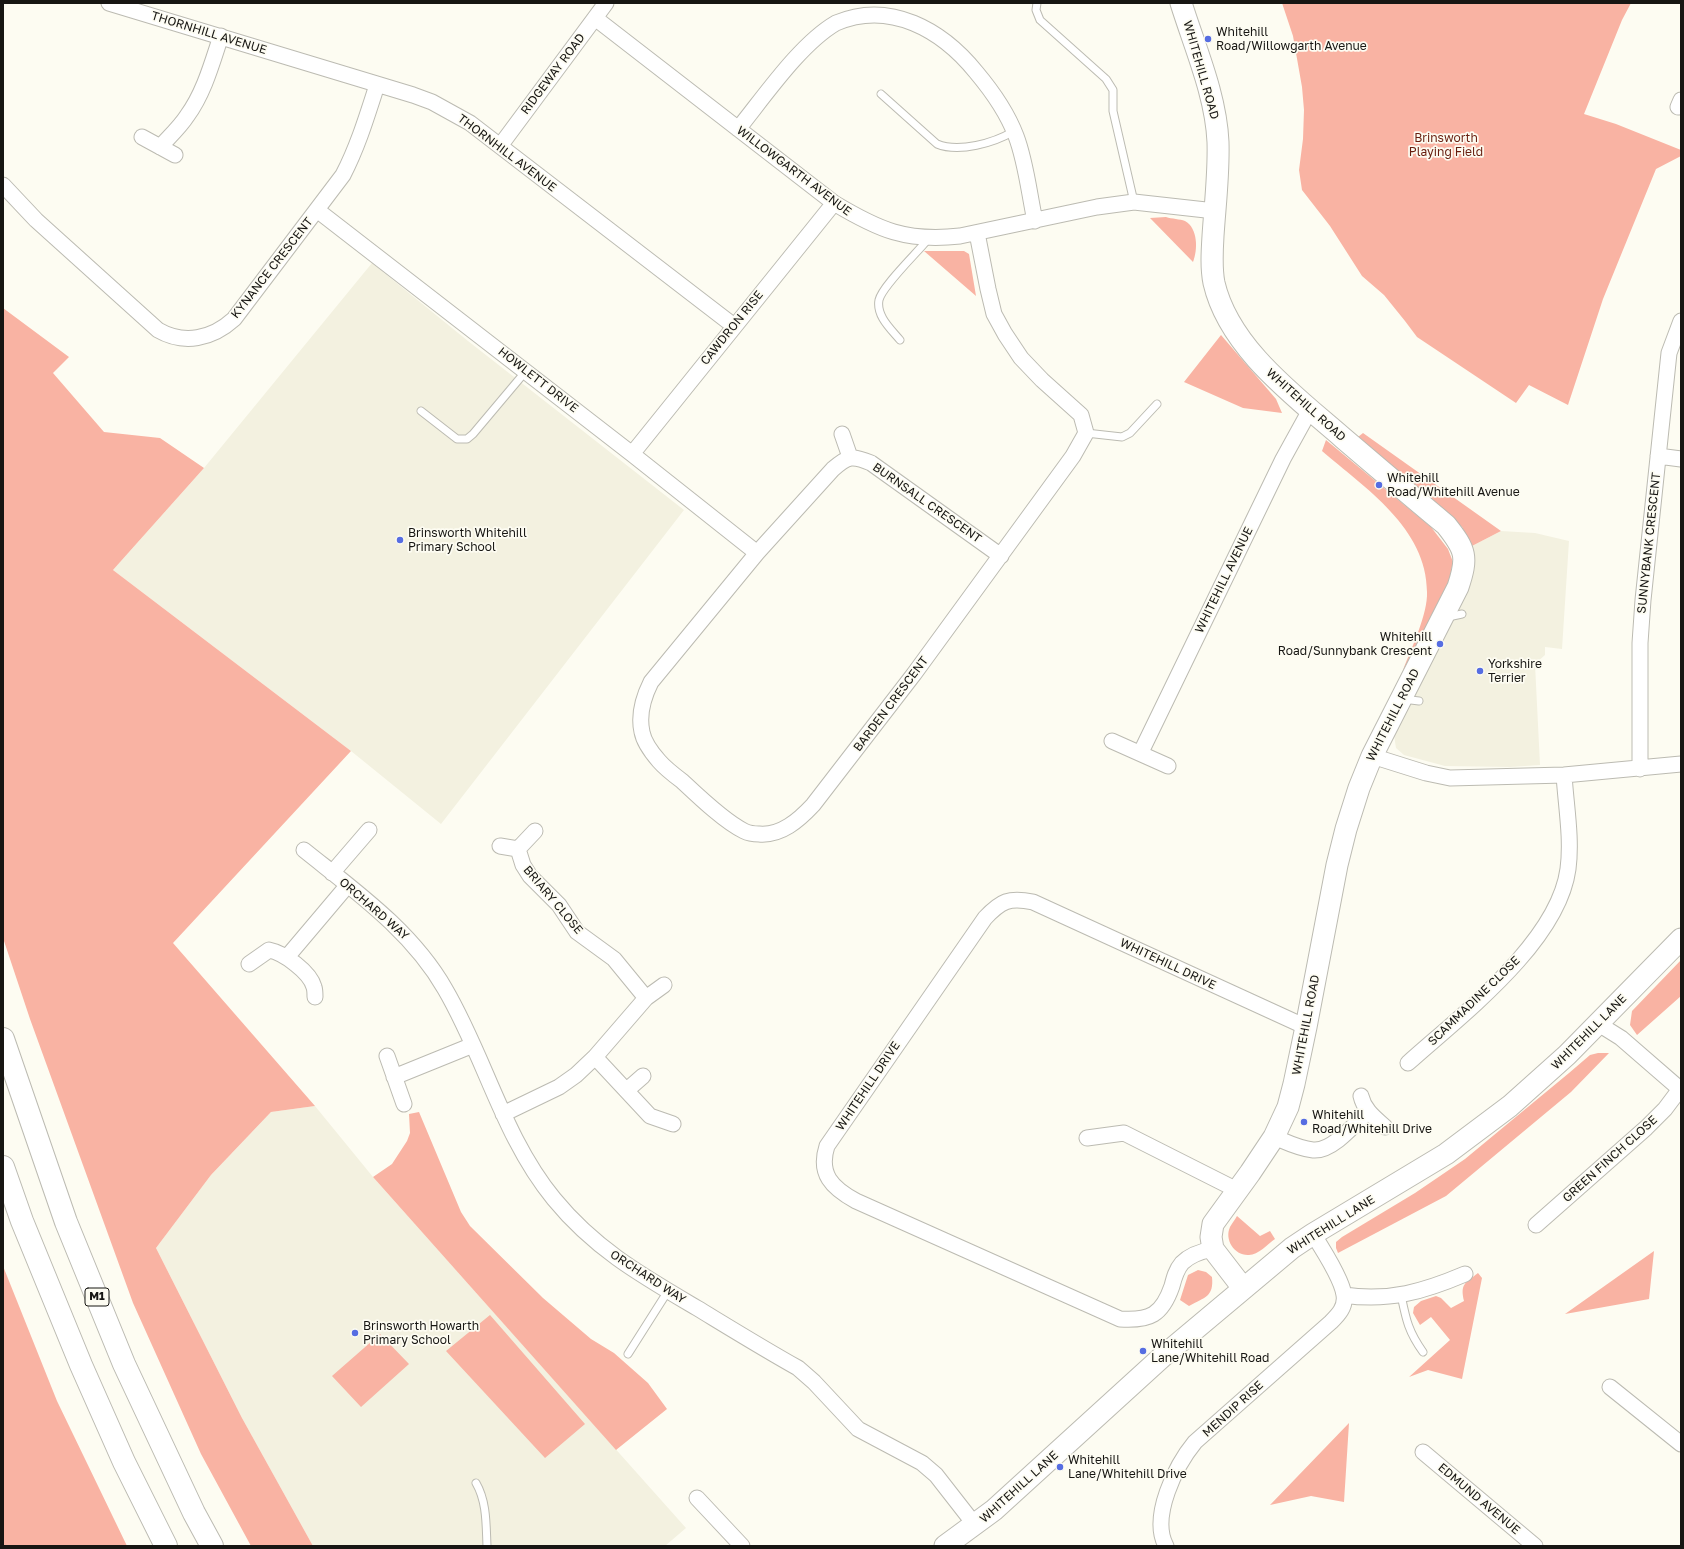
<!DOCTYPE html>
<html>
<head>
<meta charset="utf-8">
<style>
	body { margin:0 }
	#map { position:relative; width:1684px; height:1549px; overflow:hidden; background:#fdfcf2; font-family:"Golos Text",sans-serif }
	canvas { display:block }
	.frame { position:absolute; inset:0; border:4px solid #171613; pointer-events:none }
</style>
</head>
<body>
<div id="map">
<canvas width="1684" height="1549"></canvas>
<div class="frame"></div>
</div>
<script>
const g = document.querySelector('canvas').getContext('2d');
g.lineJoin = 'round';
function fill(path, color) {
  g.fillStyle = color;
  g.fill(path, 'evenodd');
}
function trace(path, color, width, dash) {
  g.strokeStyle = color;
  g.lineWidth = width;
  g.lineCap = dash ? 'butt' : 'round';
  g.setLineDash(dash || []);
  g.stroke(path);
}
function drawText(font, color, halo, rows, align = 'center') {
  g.font = font + ' "Golos Text",sans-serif';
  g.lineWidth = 3.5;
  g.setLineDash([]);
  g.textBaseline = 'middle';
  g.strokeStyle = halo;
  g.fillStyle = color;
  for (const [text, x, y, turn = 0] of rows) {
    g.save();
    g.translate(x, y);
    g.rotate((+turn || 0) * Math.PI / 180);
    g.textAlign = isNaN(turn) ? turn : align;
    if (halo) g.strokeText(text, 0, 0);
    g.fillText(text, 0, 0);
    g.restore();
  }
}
const built = new Path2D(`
	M 372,263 L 468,341 L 684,510 L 441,824 L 351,751 L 113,570 L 204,468 Z
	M 1501,531 L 1535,533 L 1569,541 L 1562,649 L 1545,647 L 1545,655 L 1535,664 L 1540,765 L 1510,767 L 1445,766 L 1404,755 L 1396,748 L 1394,735 L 1472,563 L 1472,546 Z
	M 315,1106 L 373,1177 L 686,1528 L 665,1546 L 313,1546 L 242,1418 L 156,1248 L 211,1175 L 271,1112 Z`);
const green = new Path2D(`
	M 1282,3 L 1631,3 L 1622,20 L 1584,114 L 1616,124 L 1681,150 L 1681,156 L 1656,169 L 1603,299 L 1568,405 L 1529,385 L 1516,403 L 1417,337 L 1405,321 L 1384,295 L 1362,276 L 1330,226 L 1302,190 L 1299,170 L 1303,139 L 1304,110 L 1302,87 L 1293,36 Z
	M 1166,217 C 1172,219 1180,219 1185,221 C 1198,228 1198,250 1193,262 L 1150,218 Z
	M 924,251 L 964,251 L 969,254 L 976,296 Z
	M 3,308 L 69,357 L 53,373 L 104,432 L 160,438 L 204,468 L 113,570 L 351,751 L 173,943 L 315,1106 L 271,1112 L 211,1175 L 156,1248 L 242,1418 L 313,1546 L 251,1546 L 201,1454 L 133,1303 L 30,1019 L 3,938 Z
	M 1221,335 L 1276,399 L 1282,413 L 1243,408 L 1184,382 Z
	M 1363,433 L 1501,531 L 1472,546 L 1462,527 L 1358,437 Z
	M 1326,440 L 1431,527 L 1448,549 L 1453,562 L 1449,582 L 1426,631 L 1403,670 C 1411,649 1428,614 1427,592 C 1427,528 1365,488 1322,451 Z
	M 1681,960 L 1681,996 L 1637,1035 L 1630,1025 L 1632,1011 Z
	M 1598,1053 L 1609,1053 L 1571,1092 L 1446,1196 L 1338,1253 L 1336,1248 L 1336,1242 L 1342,1237 L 1415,1193 L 1465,1159 L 1569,1073 L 1590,1055 Z
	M 419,1112 L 461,1212 L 470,1226 L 543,1298 L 591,1339 L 614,1353 L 648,1383 L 667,1409 L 616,1450 L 373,1177 L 392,1164 L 407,1141 L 410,1133 L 409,1114 Z
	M 1237,1216 L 1260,1236 L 1270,1231 L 1275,1239 C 1268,1244 1258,1255 1249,1255 C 1235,1256 1224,1240 1230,1227 C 1232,1223 1235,1220 1237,1216 Z
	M 1654,1251 L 1649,1299 L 1565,1314 Z
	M 3,1266 L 57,1401 L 127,1546 L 3,1546 Z
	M 1198,1270 L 1206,1272 L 1212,1277 C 1214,1297 1205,1297 1189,1306 L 1180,1300 L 1188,1275 Z
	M 1478,1273 L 1482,1278 L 1462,1379 L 1428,1370 L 1409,1377 L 1450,1340 L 1431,1317 L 1420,1325 L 1413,1313 L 1414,1307 L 1421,1301 L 1436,1296 L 1441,1298 L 1451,1308 L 1464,1301 C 1460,1284 1465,1283 1478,1273 Z
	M 490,1315 L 585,1424 L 545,1458 L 446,1351 Z
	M 380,1334 L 409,1364 L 361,1407 L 332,1376 Z
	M 1349,1423 L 1344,1502 L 1311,1496 L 1270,1505 Z`);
const lane = new Path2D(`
	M 1037,3 L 1036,10 L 1040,20 L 1106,79 L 1113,90 L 1113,111 L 1134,202
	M 881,94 L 937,144 C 959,153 994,143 1014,131
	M 900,340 C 891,329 876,316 879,300 C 882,286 919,251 929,238
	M 421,411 L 457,439 L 467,439 L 473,434 L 526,371
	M 1086,433 L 1122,437 L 1130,433 L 1157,404
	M 1448,617 L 1462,614
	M 1403,699 L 1419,701
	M 1401,1295 C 1406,1319 1408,1331 1423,1352
	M 628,1354 L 668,1291
	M 476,1483 C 487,1502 486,1525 487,1546`);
const street = new Path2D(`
	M 109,3 L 413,95 L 432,102 L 470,123 L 734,326
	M 595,18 L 834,203 C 879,230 906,242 960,236 L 1097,207 L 1134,202 L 1215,211
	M 1678,107 L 1681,100
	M 738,129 C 764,97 800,44 836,23 C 890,0 942,30 976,72 C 992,91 1007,112 1016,136 C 1026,162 1029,193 1035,221
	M 142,137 L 175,155
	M 500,146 L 606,3
	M 160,147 C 169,137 180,127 187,116 C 204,93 212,63 221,36
	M 3,185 L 36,220 L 158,330 C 184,345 212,339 234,319 L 343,175 C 358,146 367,116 377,85
	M 317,210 L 632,454 L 757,553
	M 977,233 L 988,289 L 994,314 L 1005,334 L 1021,358 L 1042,380 L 1081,415 L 1086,433 L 1073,456 L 914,674 L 813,805 C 799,820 781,836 759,834 C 754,834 748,833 744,831 C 725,822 698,796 682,781 C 674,775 665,768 659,761 C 652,753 644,743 642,732 C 638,714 643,698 651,682 L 757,553 L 833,469 C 848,456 852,455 871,463 L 1001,556
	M 842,434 L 850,457
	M 632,454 L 834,203
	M 1658,456 L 1681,459
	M 1112,741 L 1168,766
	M 1141,752 L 1283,459 L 1310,410
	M 1372,756 L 1426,773 L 1450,778 L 1564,775 L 1681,764
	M 1640,769 L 1640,643 L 1643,600 L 1669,353 L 1681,321
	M 500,846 L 518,849 L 535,831
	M 518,849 L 523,865 L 530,876 L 559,905 L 577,932 L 614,959 L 646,998
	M 304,850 C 355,891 412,931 445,989 C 485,1057 503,1137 554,1199 C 595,1249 641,1275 697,1308 C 730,1328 764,1349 798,1368 L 814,1382 L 858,1429 L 922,1463 L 936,1475 L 975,1525
	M 332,873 L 369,830
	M 287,957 L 347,886
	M 249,964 L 269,950 C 284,953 310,972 314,987 C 315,990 315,994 315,997
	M 1597,1023 L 1621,1038 L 1681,1090
	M 387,1056 L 404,1104
	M 595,1057 L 650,1116 L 673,1124
	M 1408,1063 C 1460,1016 1558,943 1568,869 C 1572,839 1566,806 1564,775
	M 394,1077 L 473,1045
	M 627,1090 L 643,1076
	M 1361,1096 C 1364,1110 1375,1118 1385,1127
	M 503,1114 L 559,1087 L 576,1075 L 595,1057 L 646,998 L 664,985
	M 1274,1137 C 1286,1142 1300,1149 1313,1150 C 1332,1152 1355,1124 1368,1111
	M 1087,1138 L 1124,1133 L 1237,1190
	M 1536,1225 L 1646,1128 L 1665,1109 L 1680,1089
	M 1213,1249 C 1202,1251 1190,1255 1182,1263 C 1176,1270 1174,1278 1172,1286 C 1162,1315 1150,1321 1120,1319 L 856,1201 C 832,1188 818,1174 827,1146 L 985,918 C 1001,901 1009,897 1033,902 L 1306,1027
	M 1344,1295 C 1389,1302 1425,1291 1465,1274
	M 1610,1387 L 1681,1444
	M 1423,1452 L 1535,1546
	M 697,1498 L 742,1546
	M 1166,1546 C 1150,1517 1176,1465 1195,1442 L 1331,1322 C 1338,1315 1346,1307 1344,1295 C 1342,1279 1322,1248 1313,1234`);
const secondary = new Path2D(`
	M 1181,3 C 1195,48 1216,95 1218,142 C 1219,174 1215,205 1213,236 C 1212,252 1211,268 1214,283 C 1229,348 1295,396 1343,438 C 1377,467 1411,496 1446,525 C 1466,550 1468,557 1458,587 L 1372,756 L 1359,788 L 1346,829 L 1337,865 L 1306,1027 L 1294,1084 L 1288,1107 L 1274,1137 L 1250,1173 L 1213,1224 L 1211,1237 L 1213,1249 L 1243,1288
	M 945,1546 L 994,1510 L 1162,1357 L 1292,1248 L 1313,1234 L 1446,1154 L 1510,1106 L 1567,1055 L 1681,939`);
const highway = new Path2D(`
	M 3,1039 L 66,1222 L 124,1364 L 194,1513 L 212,1546
	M 3,1167 L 22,1221 L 81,1365 L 124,1462 L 166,1546`);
const markers = [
	[1208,39,4,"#566de2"],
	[1379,485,4,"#566de2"],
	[400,540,4,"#566de2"],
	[1440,644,4,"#566de2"],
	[1480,671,4,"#566de2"],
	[1304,1122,4,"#566de2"],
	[355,1333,4,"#566de2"],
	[1143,1351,4,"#566de2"],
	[1060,1467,4,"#566de2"]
];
const shields = [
	[97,1297,24]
];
const shieldNames = [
	["M1",97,1297]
];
const poiNames = [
	["Whitehill",1216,32],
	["Road/Willowgarth Avenue",1216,46],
	["Whitehill",1387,478],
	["Road/Whitehill Avenue",1387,492],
	["Brinsworth Whitehill",408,533],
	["Primary School",408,547],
	["Whitehill",1432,637,"right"],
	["Road/Sunnybank Crescent",1432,651,"right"],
	["Yorkshire",1488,664],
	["Terrier",1488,678],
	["Whitehill",1312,1115],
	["Road/Whitehill Drive",1312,1129],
	["Brinsworth Howarth",363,1326],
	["Primary School",363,1340],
	["Whitehill",1151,1344],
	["Lane/Whitehill Road",1151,1358],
	["Whitehill",1068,1460],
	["Lane/Whitehill Drive",1068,1474]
];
const streetNames = [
	["THORNHILL AVENUE",209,33,17],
	["WHITEHILL ROAD",1201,70,74],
	["RIDGEWAY ROAD",553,74,-53],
	["THORNHILL AVENUE",507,153,37],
	["WILLOWGARTH AVENUE",794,171,37],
	["KYNANCE CRESCENT",272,268,-52],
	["CAWDRON RISE",732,328,-51],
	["HOWLETT DRIVE",538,380,38],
	["WHITEHILL ROAD",1306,405,42],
	["BURNSALL CRESCENT",927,503,35],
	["SUNNYBANK CRESCENT",1649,543,-84],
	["WHITEHILL AVENUE",1224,580,-64],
	["BARDEN CRESCENT",891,704,-53],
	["WHITEHILL ROAD",1393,715,-63],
	["BRIARY CLOSE",553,900,50],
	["ORCHARD WAY",374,909,41],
	["WHITEHILL DRIVE",1168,964,25],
	["SCAMMADINE CLOSE",1474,1001,-44],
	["WHITEHILL ROAD",1306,1025,-79],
	["WHITEHILL LANE",1589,1032,-45],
	["WHITEHILL DRIVE",868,1086,-56],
	["GREEN FINCH CLOSE",1610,1159,-42],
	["WHITEHILL LANE",1331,1225,-32],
	["ORCHARD WAY",648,1277,33],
	["MENDIP RISE",1233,1409,-42],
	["WHITEHILL LANE",1019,1487,-42],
	["EDMUND AVENUE",1479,1499,40]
];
const parkNames = [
	["Brinsworth",1446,138],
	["Playing Field",1446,152]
];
fill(built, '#f3f1e0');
fill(green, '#f9b3a3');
trace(lane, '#bcbbb2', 9);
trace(street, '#bcbbb2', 17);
trace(secondary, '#bcbbb2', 23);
trace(highway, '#bcbbb2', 24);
trace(lane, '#fff', 7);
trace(street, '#fff', 15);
trace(secondary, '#fff', 21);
trace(highway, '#fff', 22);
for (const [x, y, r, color] of markers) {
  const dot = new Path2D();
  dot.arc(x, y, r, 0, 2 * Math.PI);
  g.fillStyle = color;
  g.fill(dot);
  trace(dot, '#fdfcf2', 1.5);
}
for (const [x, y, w] of shields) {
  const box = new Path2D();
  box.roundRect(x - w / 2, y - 9, w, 18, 3);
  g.fillStyle = '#fdfcf2';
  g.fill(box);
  trace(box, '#171613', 1);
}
drawText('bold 11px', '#171613', null, shieldNames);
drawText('12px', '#171613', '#fdfcf2', poiNames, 'left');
drawText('12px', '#171613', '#fdfcf2', streetNames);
drawText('12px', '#681e0f', '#fdfcf2', parkNames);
</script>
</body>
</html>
